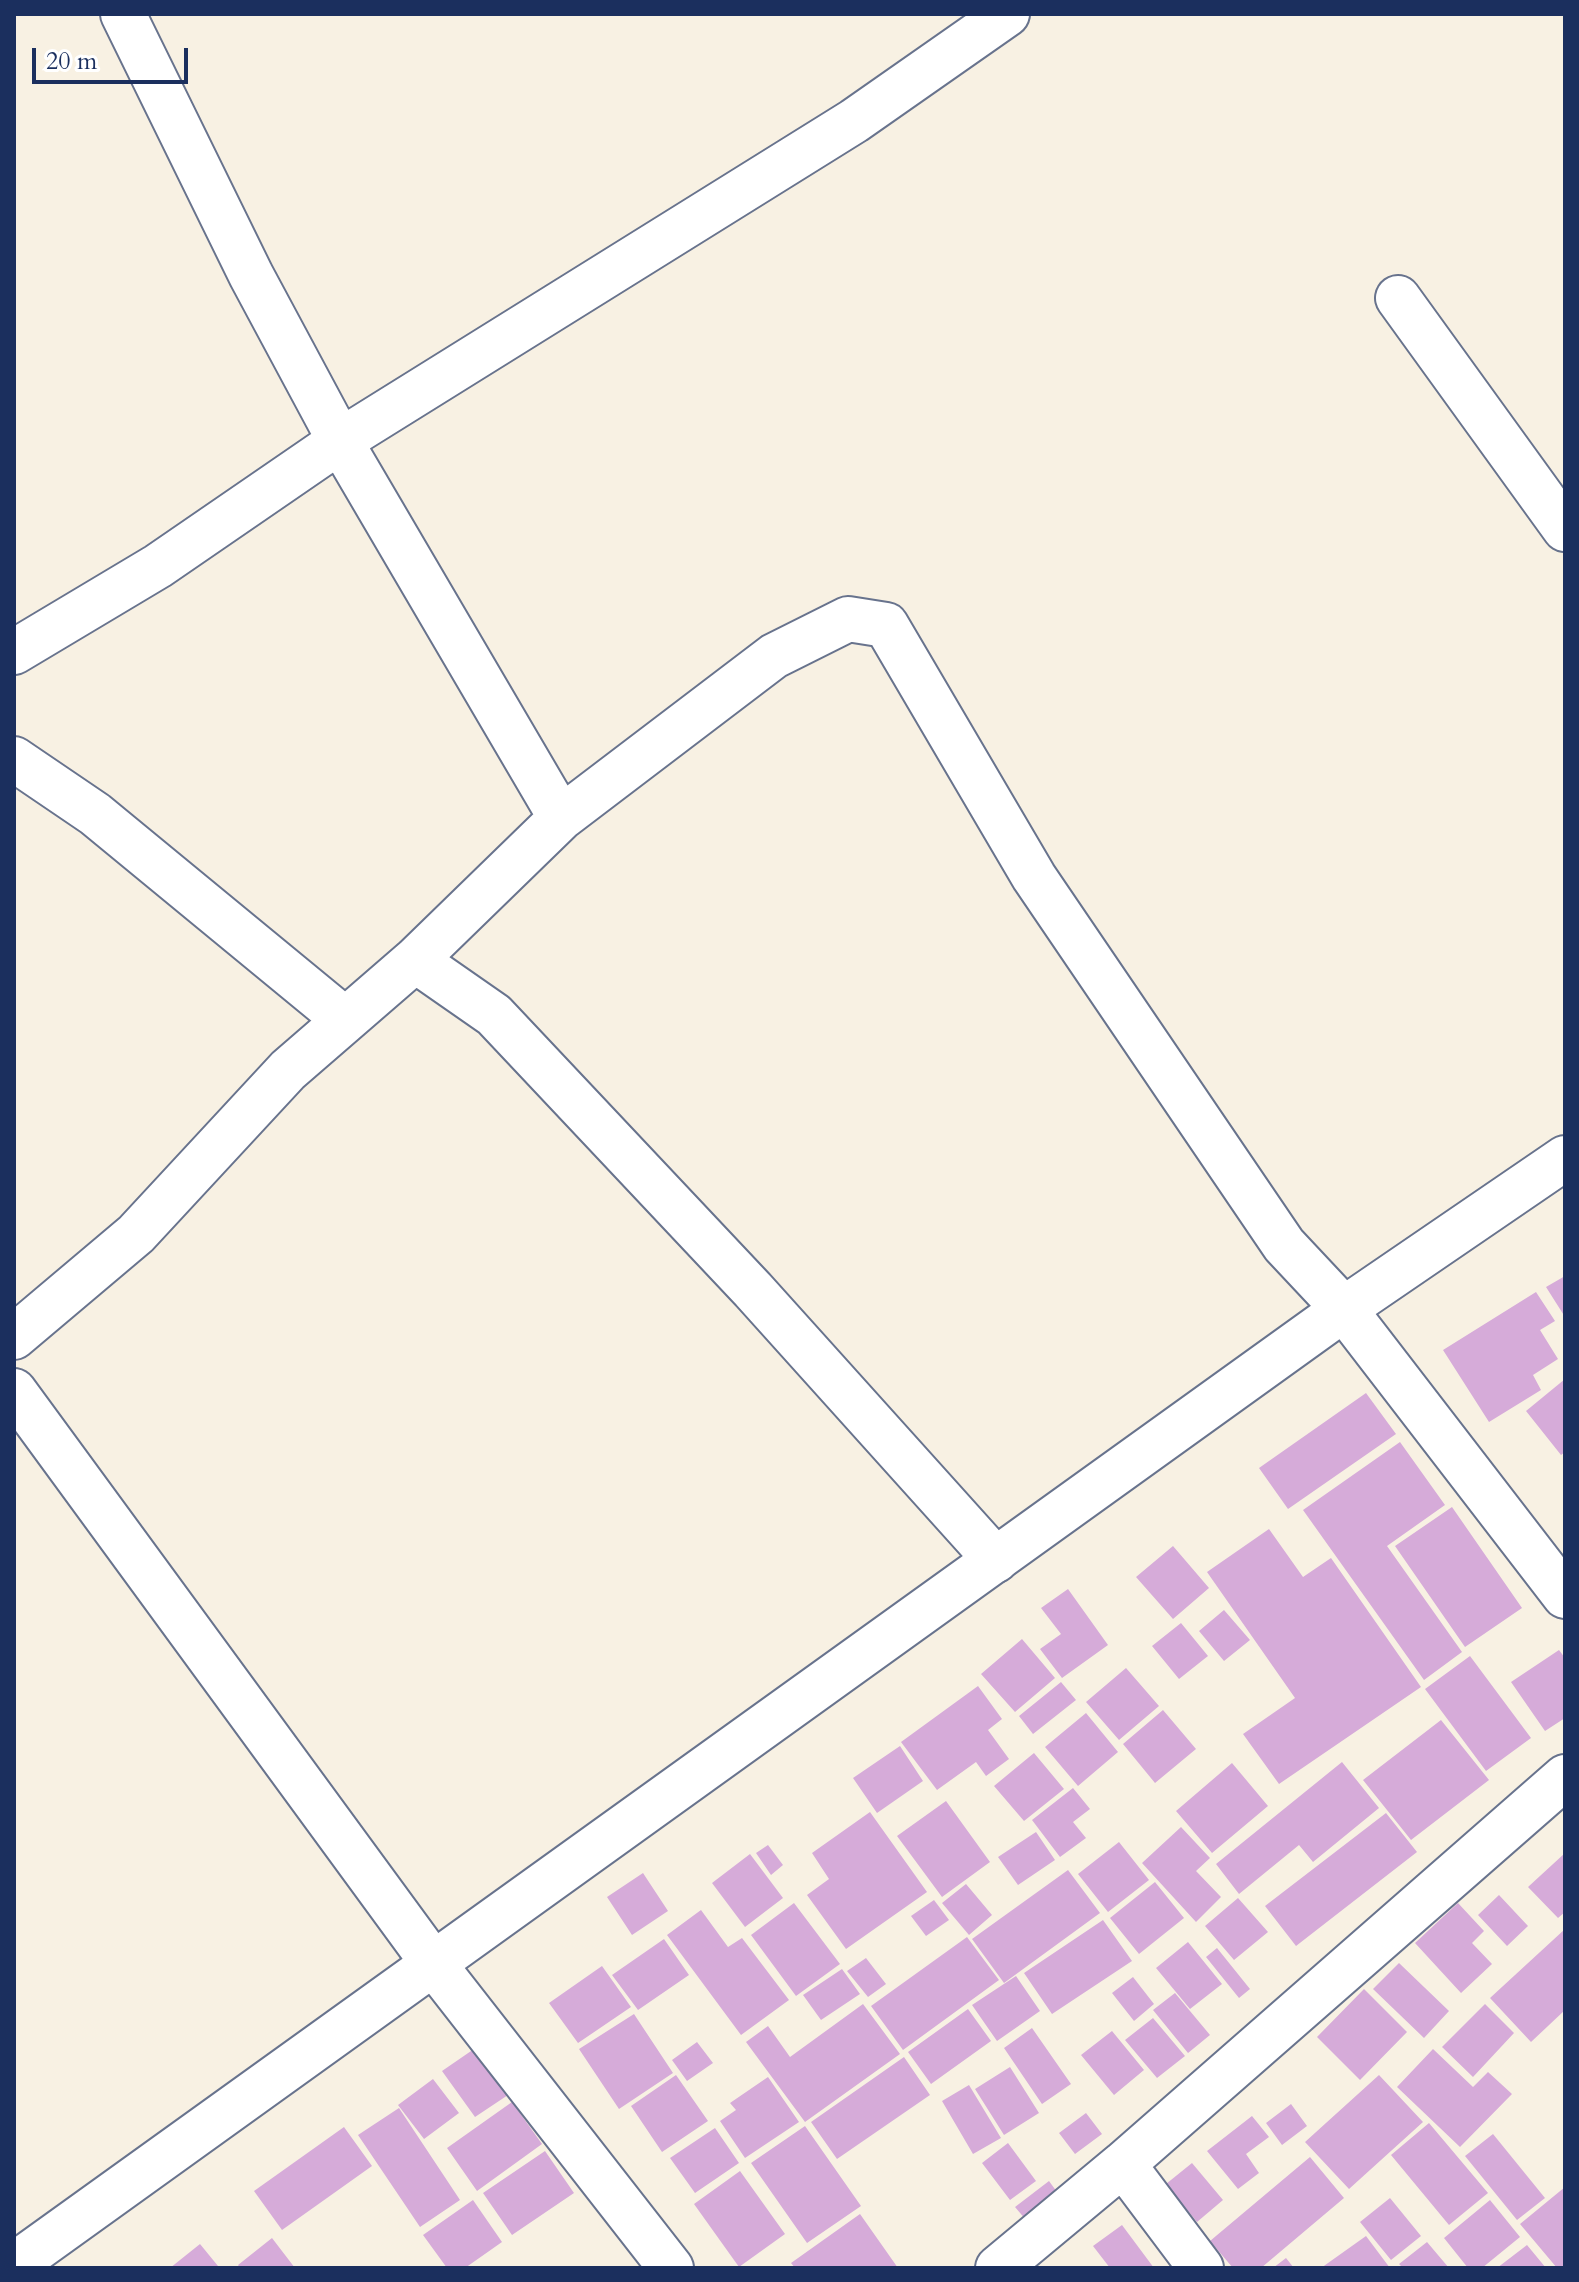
<!DOCTYPE html>
<html>
<head>
<meta charset="utf-8">
<style>
	body { margin:0 }
	#map { position:relative; width:1579px; height:2282px; overflow:hidden; background:#f8f1e3; font-family:Cardo,serif }
	canvas { display:block }
	.frame { position:absolute; inset:0; border:16px solid #1b2f5e; pointer-events:none }
	.scale { position:absolute; left:32px; top:48px; width:156px; height:36px; box-sizing:border-box; border:4px solid #1b2f5e; border-top:0; padding-left:10px; font-size:24px; line-height:28px; white-space:nowrap; color:#1b2f5e; -webkit-text-stroke:6px #fff; paint-order:stroke }
</style>
</head>
<body>
<div id="map">
<canvas width="1579" height="2282"></canvas>
<div class="frame"></div>
<div class="scale">20 m</div>
</div>
<script>
const g = document.querySelector('canvas').getContext('2d');
g.lineJoin = 'round';
function fill(path, color) {
  g.fillStyle = color;
  g.fill(path, 'evenodd');
}
function trace(path, color, width, dash) {
  g.strokeStyle = color;
  g.lineWidth = width;
  g.lineCap = dash ? 'butt' : 'round';
  g.setLineDash(dash || []);
  g.stroke(path);
}
const building = new Path2D(`
	M 1565,1276 L 1565,1317 L 1546,1287 Z
	M 1536,1292 L 1555,1321 L 1540,1330 L 1558,1359 L 1533,1375 L 1541,1390 L 1489,1422 L 1443,1350 Z
	M 1565,1379 L 1565,1452 L 1561,1455 L 1526,1411 Z
	M 1366,1393 L 1396,1434 L 1288,1509 L 1259,1468 Z
	M 1400,1442 L 1445,1505 L 1387,1546 L 1462,1652 L 1424,1680 L 1303,1510 Z
	M 1452,1507 L 1522,1608 L 1465,1647 L 1395,1546 Z
	M 1269,1529 L 1303,1577 L 1331,1558 L 1421,1687 L 1279,1784 L 1243,1734 L 1295,1698 L 1207,1572 Z
	M 1173,1546 L 1209,1588 L 1173,1619 L 1136,1577 Z
	M 1068,1589 L 1108,1645 L 1062,1678 L 1040,1649 L 1061,1634 L 1041,1608 Z
	M 1224,1610 L 1250,1640 L 1224,1661 L 1199,1631 Z
	M 1181,1623 L 1208,1656 L 1179,1679 L 1152,1646 Z
	M 1022,1639 L 1055,1678 L 1015,1712 L 981,1674 Z
	M 1559,1650 L 1565,1658 L 1565,1718 L 1545,1731 L 1511,1682 Z
	M 1470,1656 L 1531,1738 L 1486,1771 L 1425,1689 Z
	M 1126,1668 L 1159,1706 L 1119,1740 L 1086,1702 Z
	M 1061,1682 L 1076,1700 L 1033,1734 L 1019,1716 Z
	M 978,1686 L 1002,1719 L 988,1730 L 1009,1759 L 986,1776 L 976,1762 L 937,1790 L 901,1742 Z
	M 1163,1710 L 1196,1749 L 1155,1783 L 1123,1744 Z
	M 1086,1713 L 1118,1752 L 1078,1786 L 1045,1747 Z
	M 1441,1720 L 1489,1780 L 1411,1840 L 1363,1780 Z
	M 900,1746 L 923,1781 L 877,1813 L 853,1778 Z
	M 1034,1753 L 1064,1789 L 1024,1821 L 994,1786 Z
	M 1342,1762 L 1379,1808 L 1313,1862 L 1299,1845 L 1239,1894 L 1216,1864 Z
	M 1232,1763 L 1268,1806 L 1212,1853 L 1176,1811 Z
	M 1073,1788 L 1090,1809 L 1073,1822 L 1086,1838 L 1060,1857 L 1032,1820 Z
	M 946,1801 L 990,1862 L 942,1897 L 897,1836 Z
	M 870,1812 L 927,1892 L 846,1949 L 807,1895 L 829,1879 L 812,1853 Z
	M 1386,1813 L 1417,1852 L 1296,1946 L 1265,1906 Z
	M 1181,1827 L 1210,1858 L 1196,1871 L 1221,1897 L 1196,1922 L 1142,1863 Z
	M 1036,1832 L 1055,1860 L 1018,1885 L 998,1857 Z
	M 1119,1842 L 1149,1880 L 1108,1912 L 1078,1874 Z
	M 768,1845 L 783,1865 L 771,1875 L 756,1853 Z
	M 1565,1853 L 1565,1912 L 1558,1918 L 1528,1887 Z
	M 750,1854 L 783,1898 L 745,1927 L 712,1883 Z
	M 1068,1870 L 1100,1913 L 1004,1983 L 972,1939 Z
	M 643,1873 L 668,1911 L 632,1935 L 607,1897 Z
	M 1155,1882 L 1184,1918 L 1139,1954 L 1110,1918 Z
	M 966,1884 L 992,1915 L 969,1935 L 942,1903 Z
	M 1499,1895 L 1528,1926 L 1507,1946 L 1478,1915 Z
	M 1238,1898 L 1268,1932 L 1234,1960 L 1205,1926 Z
	M 934,1900 L 949,1920 L 926,1936 L 911,1916 Z
	M 794,1903 L 840,1964 L 796,1996 L 751,1935 Z
	M 1458,1903 L 1484,1931 L 1472,1943 L 1492,1964 L 1461,1993 L 1415,1943 Z
	M 701,1910 L 728,1947 L 742,1938 L 789,2000 L 741,2035 L 667,1935 Z
	M 1103,1920 L 1132,1961 L 1052,2014 L 1024,1973 Z
	M 1565,1929 L 1565,2010 L 1531,2042 L 1490,1998 Z
	M 967,1937 L 999,1980 L 903,2050 L 871,2006 Z
	M 664,1939 L 689,1975 L 638,2010 L 612,1975 Z
	M 1188,1942 L 1222,1984 L 1190,2009 L 1156,1968 Z
	M 1217,1948 L 1250,1989 L 1239,1998 L 1206,1957 Z
	M 866,1958 L 886,1984 L 868,1997 L 847,1971 Z
	M 1399,1963 L 1449,2011 L 1424,2038 L 1373,1989 Z
	M 602,1966 L 631,2007 L 578,2043 L 549,2003 Z
	M 842,1969 L 860,1994 L 821,2020 L 803,1995 Z
	M 1016,1976 L 1040,2011 L 997,2041 L 972,2005 Z
	M 1133,1977 L 1154,2004 L 1134,2021 L 1112,1993 Z
	M 1364,1989 L 1407,2032 L 1360,2080 L 1317,2037 Z
	M 1175,1993 L 1210,2035 L 1188,2053 L 1153,2010 Z
	M 863,2004 L 900,2054 L 805,2122 L 746,2042 L 768,2026 L 790,2057 Z
	M 1485,2004 L 1514,2033 L 1473,2077 L 1442,2047 Z
	M 968,2009 L 991,2041 L 931,2084 L 908,2052 Z
	M 634,2014 L 673,2073 L 619,2109 L 579,2049 Z
	M 1153,2018 L 1185,2056 L 1157,2078 L 1125,2040 Z
	M 1032,2028 L 1071,2084 L 1042,2104 L 1004,2048 Z
	M 1112,2031 L 1144,2070 L 1114,2095 L 1081,2055 Z
	M 697,2042 L 713,2063 L 687,2081 L 672,2060 Z
	M 474,2049 L 508,2095 L 475,2117 L 442,2071 Z
	M 1433,2049 L 1473,2087 L 1488,2072 L 1512,2094 L 1460,2147 L 1397,2087 Z
	M 904,2057 L 930,2095 L 837,2159 L 811,2122 Z
	M 1010,2067 L 1039,2113 L 1004,2135 L 975,2089 Z
	M 676,2075 L 708,2121 L 662,2152 L 631,2106 Z
	M 1379,2075 L 1423,2122 L 1349,2189 L 1305,2142 Z
	M 768,2077 L 799,2122 L 745,2158 L 720,2121 L 736,2110 L 730,2103 Z
	M 433,2079 L 459,2113 L 424,2139 L 398,2105 Z
	M 969,2085 L 1001,2138 L 973,2154 L 942,2101 Z
	M 512,2102 L 542,2144 L 477,2191 L 447,2148 Z
	M 1291,2104 L 1307,2126 L 1282,2145 L 1266,2123 Z
	M 399,2108 L 460,2200 L 420,2227 L 358,2135 Z
	M 1086,2113 L 1102,2134 L 1075,2154 L 1059,2133 Z
	M 1252,2116 L 1269,2137 L 1246,2154 L 1259,2173 L 1238,2189 L 1207,2151 Z
	M 1429,2123 L 1488,2193 L 1449,2225 L 1391,2155 Z
	M 805,2126 L 861,2206 L 807,2243 L 751,2163 Z
	M 344,2127 L 372,2166 L 282,2230 L 254,2191 Z
	M 715,2128 L 739,2163 L 695,2193 L 670,2158 Z
	M 1493,2134 L 1545,2198 L 1517,2220 L 1465,2156 Z
	M 1008,2143 L 1036,2181 L 1010,2200 L 982,2163 Z
	M 545,2151 L 574,2193 L 512,2235 L 483,2193 Z
	M 1310,2157 L 1344,2198 L 1261,2268 L 1233,2268 L 1210,2241 Z
	M 1192,2163 L 1223,2200 L 1197,2222 L 1166,2184 Z
	M 740,2171 L 785,2234 L 739,2267 L 694,2204 Z
	M 1049,2181 L 1065,2203 L 1032,2227 L 1015,2207 Z
	M 1565,2187 L 1565,2268 L 1557,2268 L 1520,2224 Z
	M 1390,2198 L 1421,2236 L 1391,2260 L 1360,2222 Z
	M 473,2200 L 502,2242 L 465,2268 L 447,2268 L 423,2235 Z
	M 1490,2200 L 1520,2237 L 1482,2268 L 1468,2268 L 1444,2238 Z
	M 860,2214 L 898,2268 L 795,2268 L 791,2263 Z
	M 1122,2225 L 1154,2268 L 1110,2268 L 1093,2246 Z
	M 1366,2236 L 1390,2268 L 1321,2268 Z
	M 272,2238 L 295,2268 L 240,2268 L 238,2265 Z
	M 1427,2242 L 1449,2268 L 1403,2268 L 1399,2264 Z
	M 200,2244 L 218,2266 L 215,2268 L 170,2268 Z
	M 1527,2245 L 1546,2268 L 1497,2268 Z
	M 1286,2258 L 1294,2268 L 1273,2268 Z`);
const minor = new Path2D(`
	M 123,14 L 251,275 L 340,441 L 561,818
	M 1398,298 L 1565,529
	M 14,652 L 158,566 L 340,441 L 854,121 L 1007,14
	M 14,759 L 95,814 L 344,1019
	M 415,960 L 494,1015 L 753,1290 L 996,1560
	M 14,1337 L 136,1234 L 288,1070 L 415,960 L 561,818 L 774,656 L 848,619 L 886,625 L 1034,877 L 1284,1245 L 1344,1309 L 1565,1596
	M 14,1391 L 433,1963 L 671,2268
	M 1123,2164 L 1201,2268
	M 998,2268 L 1123,2164 L 1565,1777`);
const tertiary = new Path2D(`
	M 14,2265 L 1344,1309 L 1565,1158`);
fill(building, '#d6abd9');
trace(minor, '#68738d', 48);
trace(tertiary, '#68738d', 48);
trace(minor, '#fff', 44);
trace(tertiary, '#fff', 44);
</script>
</body>
</html>
